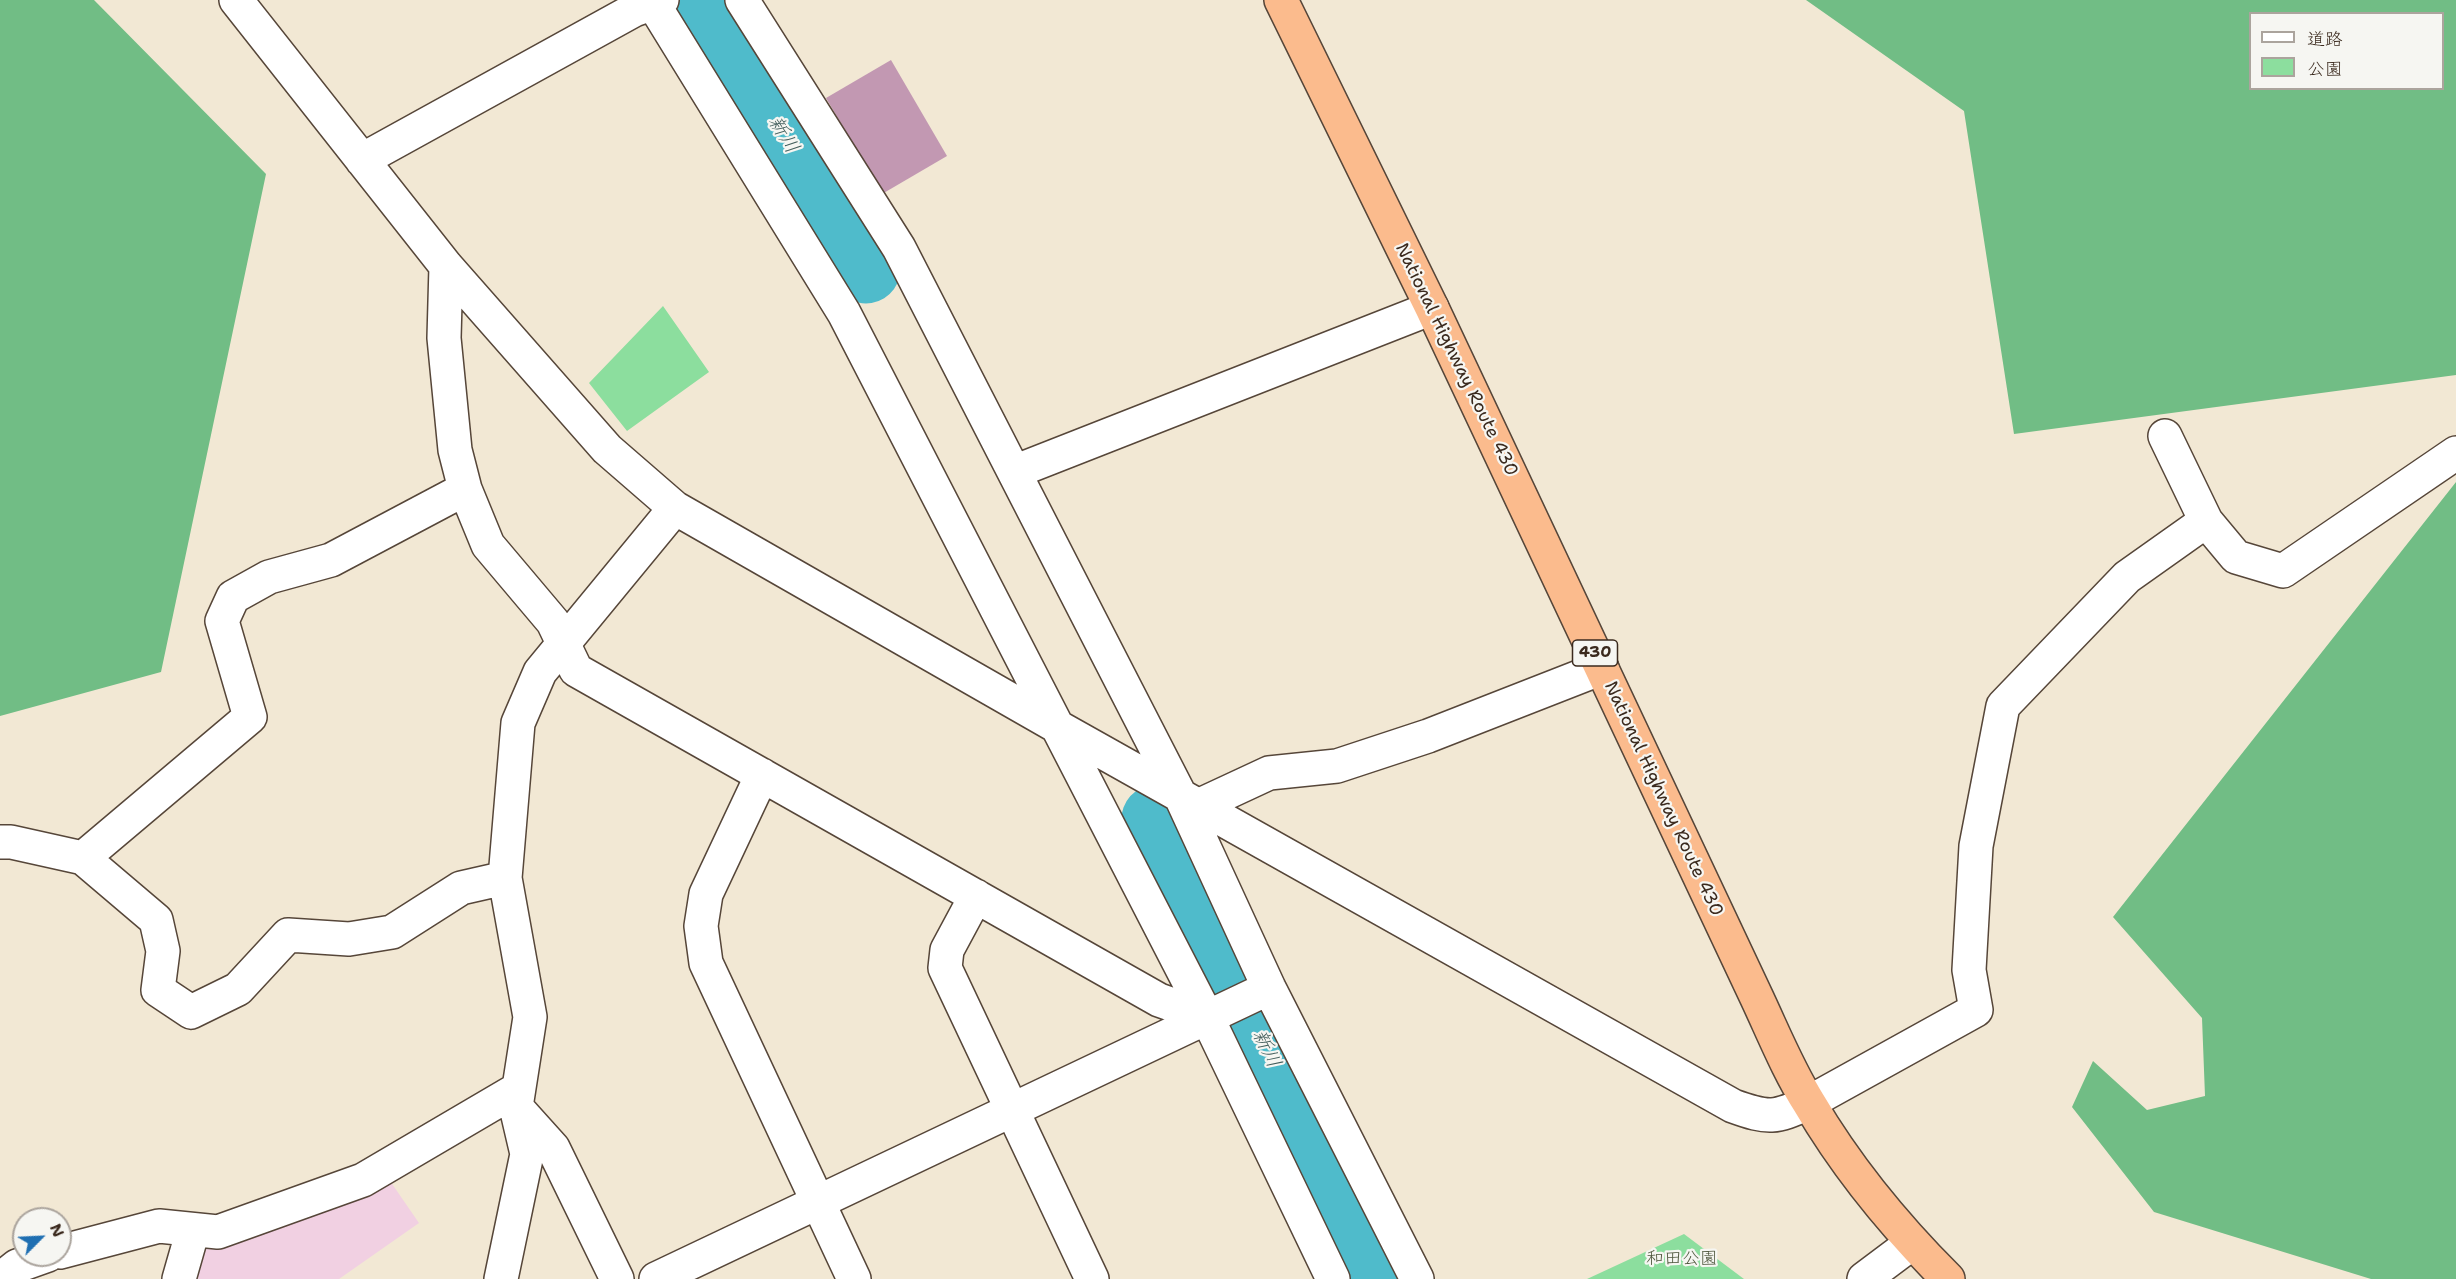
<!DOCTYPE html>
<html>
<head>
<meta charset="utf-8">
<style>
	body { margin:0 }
	#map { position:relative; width:2456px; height:1279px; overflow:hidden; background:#f2e8d4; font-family:"Shantell Sans","Klee One",sans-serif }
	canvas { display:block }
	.legend { position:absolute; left:2249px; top:12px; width:195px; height:78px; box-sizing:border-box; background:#f6f6f2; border:2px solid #aba49d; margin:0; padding:8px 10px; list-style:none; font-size:18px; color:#3b2a1e }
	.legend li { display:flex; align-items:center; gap:12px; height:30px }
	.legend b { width:30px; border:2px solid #aba49d }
	.north { position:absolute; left:12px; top:1207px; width:60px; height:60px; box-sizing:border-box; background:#f6f6f2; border:2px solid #aba49d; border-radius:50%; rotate:66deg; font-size:16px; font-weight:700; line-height:24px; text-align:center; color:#3b2a1e }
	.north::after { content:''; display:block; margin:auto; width:21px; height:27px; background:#1f6fb2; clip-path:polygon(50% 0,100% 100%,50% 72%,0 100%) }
</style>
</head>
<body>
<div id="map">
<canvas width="2456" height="1279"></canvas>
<ul class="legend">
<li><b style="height:8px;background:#fff"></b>道路</li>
<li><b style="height:16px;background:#8cde9e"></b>公園</li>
</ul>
<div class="north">N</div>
</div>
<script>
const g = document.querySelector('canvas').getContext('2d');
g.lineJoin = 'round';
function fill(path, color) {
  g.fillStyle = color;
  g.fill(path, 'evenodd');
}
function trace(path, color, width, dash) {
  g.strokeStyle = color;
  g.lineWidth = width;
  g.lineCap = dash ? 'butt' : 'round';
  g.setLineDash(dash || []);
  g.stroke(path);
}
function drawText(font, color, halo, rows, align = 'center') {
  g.font = font + ' "Shantell Sans","Klee One",sans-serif';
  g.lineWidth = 4.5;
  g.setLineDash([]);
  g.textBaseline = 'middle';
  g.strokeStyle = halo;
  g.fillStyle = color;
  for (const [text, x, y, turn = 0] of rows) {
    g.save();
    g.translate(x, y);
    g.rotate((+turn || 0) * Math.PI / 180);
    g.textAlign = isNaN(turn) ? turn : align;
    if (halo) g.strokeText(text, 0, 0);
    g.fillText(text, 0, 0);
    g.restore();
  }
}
const built = new Path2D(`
	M 388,1178 L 419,1223 L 339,1279 L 195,1279 L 205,1248 L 231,1246 L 292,1223 Z`);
const green = new Path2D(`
	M 663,306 L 709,372 L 627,431 L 589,383 Z
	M 1684,1234 L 1744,1279 L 1587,1279 Z`);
const forest = new Path2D(`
	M 0,0 L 94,0 L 266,174 L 161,672 L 0,716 Z
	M 1806,0 L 2456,0 L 2456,375 L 2014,434 L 1964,111 ZM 2250,14 L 2442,14 L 2442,88 L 2250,88 Z
	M 2456,482 L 2456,1279 L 2371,1279 L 2154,1212 L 2072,1107 L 2093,1061 L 2147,1110 L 2205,1096 L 2202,1018 L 2113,917 Z`);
const river = new Path2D(`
	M 699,0 L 866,269
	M 1156,819 L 1376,1279`);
const building = new Path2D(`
	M 891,60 L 947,156 L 882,194 L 826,98 Z`);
const minor = new Path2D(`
	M 236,0 L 446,266 L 607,449 L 675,508 L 1058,727 L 1733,1106 C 1769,1119 1775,1118 1808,1103 L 1976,1010 L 1969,970 L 1976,846 L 2003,706 L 2127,577 L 2206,521
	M 651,0 L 844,313 L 1207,1017 L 1333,1279
	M 742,0 L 899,248 L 1181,797 L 1269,988 L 1417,1279
	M 362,160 L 634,10 L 662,0
	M 446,266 L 444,338 L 455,450 L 465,489 L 488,545 L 553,622 L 576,670 L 1159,1000 L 1207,1017
	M 2165,436 L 2206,521 L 2236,557 L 2283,571 L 2456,453
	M 1014,472 L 1432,308
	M 762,775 L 706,894 L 701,926 L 706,963 L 854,1279
	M 1198,806 L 1269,773 L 1337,766 L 1428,736 L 1602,668
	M 0,842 L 11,842 L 83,858 L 156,920 L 163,951 L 158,990 L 191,1012 L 238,989 L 288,935 L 349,939 L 392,932 L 461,888 L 505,878
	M 83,858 L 250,717 L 222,621 L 233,597 L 269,577 L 331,560 L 465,489
	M 976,896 L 947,950 L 945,968 L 1092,1279
	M 517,1108 L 553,1148 L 617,1279
	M 60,1252 L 159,1226 L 218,1232 L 363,1180 L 518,1089
	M 1,1279 L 17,1266 L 48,1255
	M 179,1279 L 193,1230
	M 501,1279 L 527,1154 L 516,1107 L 530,1017 L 505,878 L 518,723 L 540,672 L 675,508
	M 656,1279 L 1269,988
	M 1864,1279 L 1912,1243`);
const highway = new Path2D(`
	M 1281,0 L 1432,308 L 1756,996 C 1773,1032 1788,1070 1809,1103 C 1847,1168 1895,1226 1948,1279`);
const shields = [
	[1595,653,45]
];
const shieldNames = [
	["430",1595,653]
];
const streetNames = [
	["National Highway Route 430",1456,360,64],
	["National Highway Route 430",1663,799,65]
];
const parkNames = [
	["和田公園",1682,1259]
];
const waterNames = [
	["新川",783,135,58],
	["新川",1266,1049,64]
];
fill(built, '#f1d0e2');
fill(green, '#8cde9e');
fill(forest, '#71bd85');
trace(river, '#4fbbcb', 69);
fill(building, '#c298b2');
trace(minor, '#564639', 36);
trace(highway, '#564639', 36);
trace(minor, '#fff', 33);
trace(highway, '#fbbb8d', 33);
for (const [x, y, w] of shields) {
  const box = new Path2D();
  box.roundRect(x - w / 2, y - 13, w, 26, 4.5);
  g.fillStyle = '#f6f6f2';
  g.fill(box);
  trace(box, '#3b2a1e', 1.5);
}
drawText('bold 16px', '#3b2a1e', null, shieldNames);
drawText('18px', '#3b2a1e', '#f6f6f2', streetNames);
drawText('18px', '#4f573e', '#f6f6f2', parkNames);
drawText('italic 20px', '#425d5b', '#f6f6f2', waterNames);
</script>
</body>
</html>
